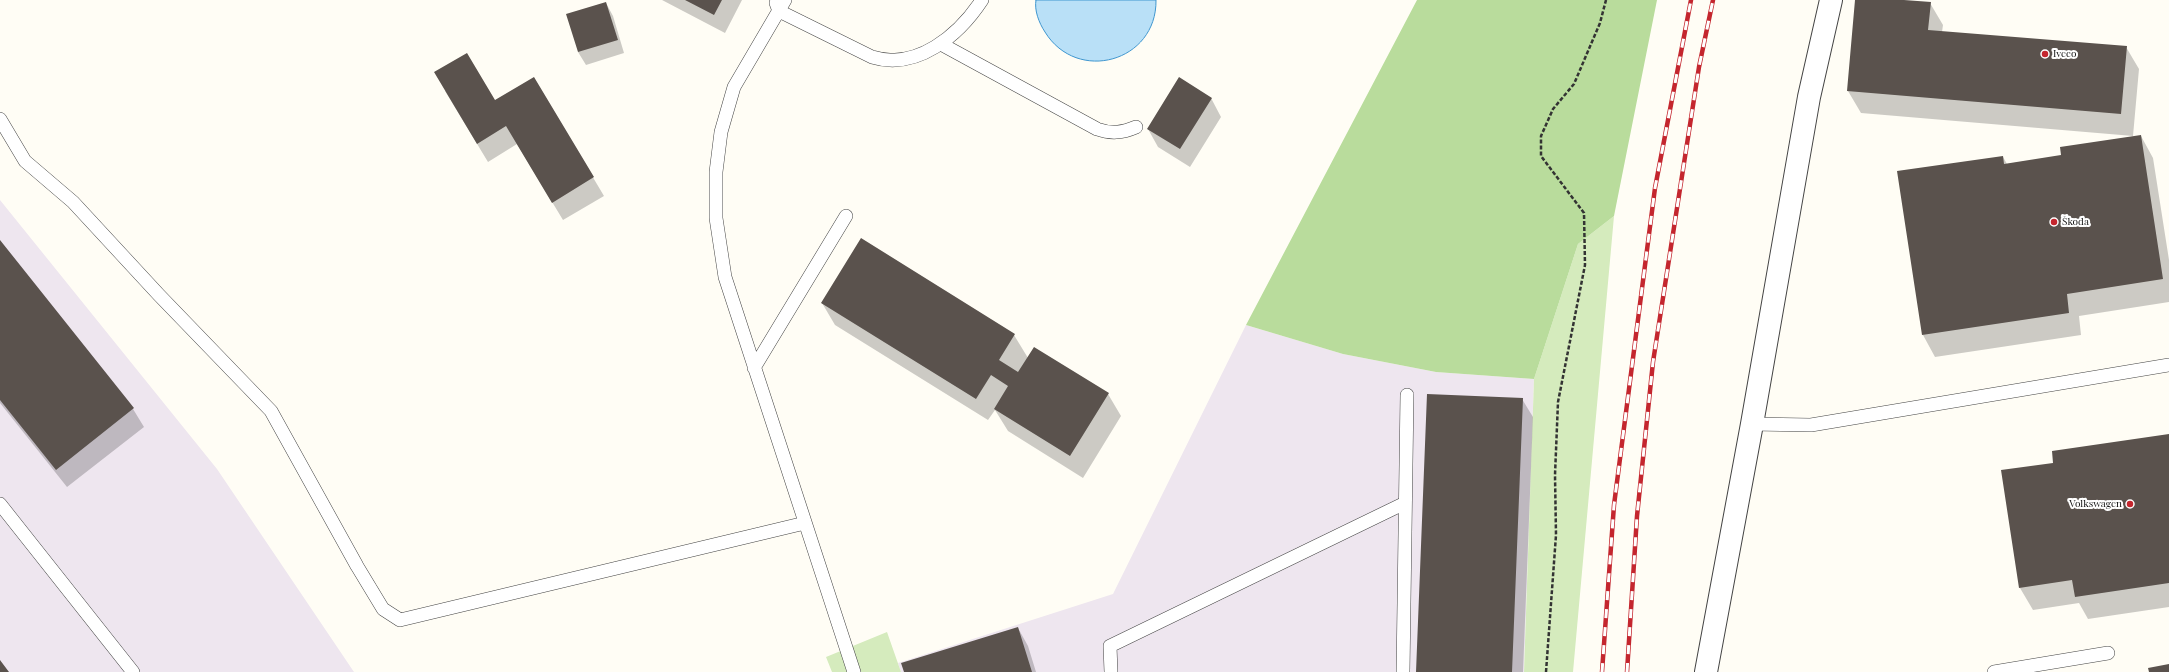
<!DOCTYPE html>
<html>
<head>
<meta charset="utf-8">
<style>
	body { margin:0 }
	canvas { display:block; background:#fffdf5 }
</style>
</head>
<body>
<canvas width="2169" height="672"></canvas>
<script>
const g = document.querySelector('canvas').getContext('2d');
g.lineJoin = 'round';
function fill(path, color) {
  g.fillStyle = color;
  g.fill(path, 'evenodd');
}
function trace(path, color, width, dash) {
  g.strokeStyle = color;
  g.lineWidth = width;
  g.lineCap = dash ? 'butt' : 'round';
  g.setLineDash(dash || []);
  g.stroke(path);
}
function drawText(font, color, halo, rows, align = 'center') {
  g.font = font + ' "Playfair Display",serif';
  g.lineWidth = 4;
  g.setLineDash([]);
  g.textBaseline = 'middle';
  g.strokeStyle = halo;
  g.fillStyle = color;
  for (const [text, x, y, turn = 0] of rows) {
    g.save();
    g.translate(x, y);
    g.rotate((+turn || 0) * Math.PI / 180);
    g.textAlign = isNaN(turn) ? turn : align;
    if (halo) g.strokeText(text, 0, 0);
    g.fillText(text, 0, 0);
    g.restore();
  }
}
const industrial = new Path2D(`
	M 0,200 L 217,469 L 354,672 L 0,672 Z
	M 1246,325 L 1343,354 L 1436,372 L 1534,379 L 1524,672 L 901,672 L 898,663 L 1113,594 Z`);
const green = new Path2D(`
	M 1614,216 L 1573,672 L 1524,672 L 1534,379 L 1578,244 Z
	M 887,632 L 901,672 L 832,672 L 826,657 Z`);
const forest = new Path2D(`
	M 1417,0 L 1657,0 L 1614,216 L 1578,244 L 1534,379 L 1436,372 L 1343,354 L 1246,325 Z`);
const water = new Path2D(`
	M 1036,0 L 1156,0 C 1157,62 1077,84 1045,32 C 1039,23 1034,10 1036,0 Z`);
const shadow = new Path2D(`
	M 662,0 L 742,0 L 725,33 Z
	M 1856,0 L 1892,0 L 1930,3 L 1943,25 L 1942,32 L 2126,47 L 2139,69 L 2133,136 L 1861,113 L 1848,91 Z
	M 606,3 L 613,16 L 624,53 L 586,65 L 578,52 Z
	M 534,78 L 604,196 L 563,220 L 517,144 L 488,162 L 445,91 L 494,101 Z
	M 1211,98 L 1221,117 L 1190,167 L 1158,147 L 1148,129 Z
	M 2141,136 L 2153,158 L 2169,260 L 2169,302 L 2079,316 L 2081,335 L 1935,357 L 1923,335 L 2003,157 L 2007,164 L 2062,156 Z
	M 0,242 L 133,409 L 144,427 L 67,487 L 0,403 Z
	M 822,303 L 1014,335 L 1028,358 L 1108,394 L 1121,416 L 1083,478 L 1008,431 L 995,410 L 988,420 L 835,325 Z
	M 1522,399 L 1533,417 L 1523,672 L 1417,672 Z
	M 2169,435 L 2169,607 L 2088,619 L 2079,603 L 2033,610 L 2020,588 L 2054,464 Z
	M 1018,628 L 1028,646 L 1036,672 L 905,672 Z`);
const building = new Path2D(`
	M 685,0 L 722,0 L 714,15 Z
	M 1855,0 L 1904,0 L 1931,2 L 1928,30 L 2127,46 L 2121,114 L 1847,91 Z
	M 606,2 L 618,40 L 578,52 L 566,14 Z
	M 467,53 L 495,100 L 534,77 L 594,177 L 552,203 L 506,126 L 477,144 L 434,72 Z
	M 1179,77 L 1212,98 L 1180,149 L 1147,129 Z
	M 2141,135 L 2163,279 L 2067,294 L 2069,313 L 1922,335 L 1897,171 L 2003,156 L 2004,164 L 2061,155 L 2060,147 Z
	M 861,238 L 1015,334 L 999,360 L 1018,372 L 1034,347 L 1109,393 L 1070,456 L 994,409 L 1008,386 L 991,375 L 976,399 L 821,303 Z
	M 0,240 L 134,408 L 56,470 L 0,400 Z
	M 1427,394 L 1523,398 L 1512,672 L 1416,672 Z
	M 2169,434 L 2169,583 L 2075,597 L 2072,580 L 2019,588 L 2001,470 L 2053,463 L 2052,451 Z
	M 1018,627 L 1032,672 L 904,672 L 901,663 Z
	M 0,660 L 9,672 L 0,672 Z
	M 2169,664 L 2169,672 L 2149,672 L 2148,668 Z`);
const path = new Path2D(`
	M 1546,672 L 1556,535 L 1555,475 L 1558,402 L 1585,265 L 1584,213 L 1541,156 L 1541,136 L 1553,109 L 1574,84 L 1600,23 L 1606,0`);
const service = new Path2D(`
	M 785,0 L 734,87 L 721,132 L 716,172 L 716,218 L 725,277 L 854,672
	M 776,3 L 779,11 L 872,57 C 917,71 959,35 982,0
	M 941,44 L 1097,129 C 1111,134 1122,133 1136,127
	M 0,119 L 25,161 L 73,202 L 159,295 L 271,411 L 357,566 L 383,609 L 400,620 L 805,523
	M 754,368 L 846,216
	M 1752,424 L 1811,425 L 2169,365
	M 0,504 L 133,672
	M 1111,672 L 1110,646 L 1405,503
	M 1403,672 L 1407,395
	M 1994,672 L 2108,653`);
const minor = new Path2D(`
	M 1706,672 L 1752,424 L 1809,97 L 1831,0`);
const rail = new Path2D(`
	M 1602,672 L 1614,505 L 1655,188 L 1691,0
	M 1627,672 L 1637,516 L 1653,362 L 1699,67 L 1713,0`);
const markers = [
	[2045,54,4,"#c4262e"],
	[2054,222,4,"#c4262e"],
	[2130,504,4,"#c4262e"]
];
const poiNames = [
	["Iveco",2053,54],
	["Škoda",2062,222],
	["Volkswagen",2122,504,"right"]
];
fill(industrial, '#eee6ef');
fill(green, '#d5ebbd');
fill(forest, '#b9dc9c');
fill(water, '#b9e0f7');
trace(water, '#3f96cf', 1);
fill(shadow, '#0003');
fill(building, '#5a524d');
trace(service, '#444', 14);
trace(minor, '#444', 24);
trace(path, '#333', 2.5, [4, 2]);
trace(service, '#fff', 13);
trace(minor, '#fff', 22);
trace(rail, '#c4262e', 4.5);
trace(rail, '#fff', 3, [9]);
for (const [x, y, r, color] of markers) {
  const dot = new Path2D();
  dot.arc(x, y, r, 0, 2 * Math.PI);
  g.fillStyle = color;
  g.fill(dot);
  trace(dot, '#fff', 1.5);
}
drawText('10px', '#111', '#fff', poiNames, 'left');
</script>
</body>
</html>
